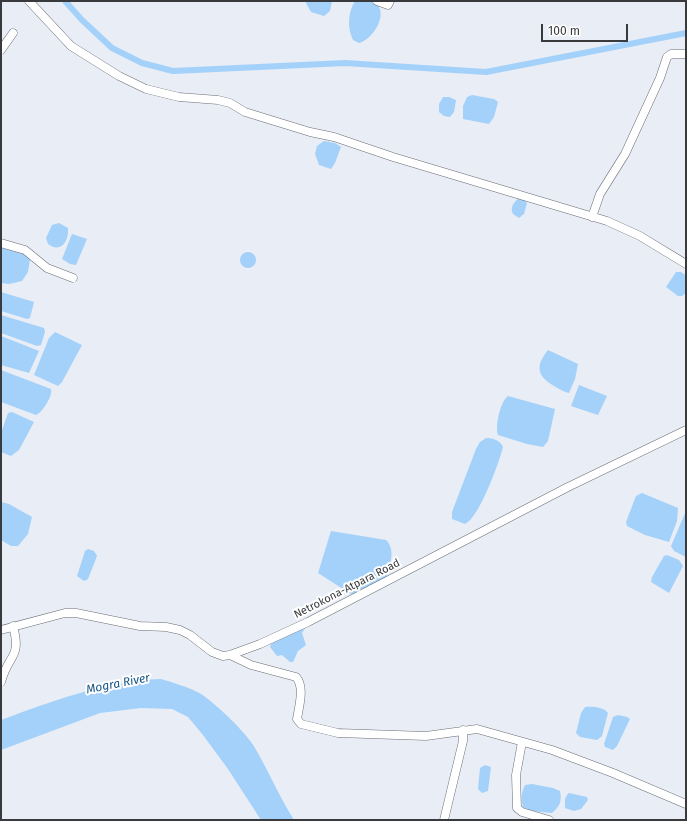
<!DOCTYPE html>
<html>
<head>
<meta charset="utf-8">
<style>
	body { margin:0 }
	#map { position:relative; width:687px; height:821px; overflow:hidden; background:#e9edf5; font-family:"Fira Sans",sans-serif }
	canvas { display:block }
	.frame { position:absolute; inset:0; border:2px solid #383a3d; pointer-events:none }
	.scale { position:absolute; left:541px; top:24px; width:87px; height:18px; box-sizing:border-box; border:2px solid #383a3d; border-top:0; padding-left:5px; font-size:12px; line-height:14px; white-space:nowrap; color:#383a3d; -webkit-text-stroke:3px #fff; paint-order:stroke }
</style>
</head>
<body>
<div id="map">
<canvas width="687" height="821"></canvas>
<div class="frame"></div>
<div class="scale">100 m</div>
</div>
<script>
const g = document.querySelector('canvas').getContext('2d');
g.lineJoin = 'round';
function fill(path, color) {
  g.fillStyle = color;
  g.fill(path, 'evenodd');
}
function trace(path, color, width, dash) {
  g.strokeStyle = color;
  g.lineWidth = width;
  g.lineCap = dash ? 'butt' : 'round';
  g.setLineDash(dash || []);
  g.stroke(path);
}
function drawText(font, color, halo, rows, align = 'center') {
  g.font = font + ' "Fira Sans",sans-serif';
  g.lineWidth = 4;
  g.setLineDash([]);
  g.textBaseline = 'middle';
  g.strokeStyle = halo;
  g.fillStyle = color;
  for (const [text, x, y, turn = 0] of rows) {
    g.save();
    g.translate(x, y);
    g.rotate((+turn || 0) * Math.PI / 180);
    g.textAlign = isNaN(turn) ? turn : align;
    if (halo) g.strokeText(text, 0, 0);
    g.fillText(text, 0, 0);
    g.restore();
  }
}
const water = new Path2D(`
	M 305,1 L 332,1 L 330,11 L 324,16 L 311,12 Z
	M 355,1 C 361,1 372,0 377,4 C 388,16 372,40 359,43 L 353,40 C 347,28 348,12 355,1 Z
	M 472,95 L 494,99 L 498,102 L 494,117 L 489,124 L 463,119 L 463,106 L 467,97 Z
	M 443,97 L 449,97 L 456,100 L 454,112 L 450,117 L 444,116 L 439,112 L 439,104 Z
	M 324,141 L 335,143 L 341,147 L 335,163 L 331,169 L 319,165 L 315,154 L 317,146 Z
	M 518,199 L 523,199 L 527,203 L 524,214 L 519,218 L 513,214 C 510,208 513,203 518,199 Z
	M 59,223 L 68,228 C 69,241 61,254 48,244 L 46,238 L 52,225 Z
	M 72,234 L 87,239 L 76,265 L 70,264 L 62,259 Z
	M 1,246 L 22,251 L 30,259 L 28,272 L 22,281 L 9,284 L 1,283 Z
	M240 260a8 8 0 1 1 16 0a8 8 0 1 1-16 0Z
	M 676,272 L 681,272 L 686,275 L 686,293 L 682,296 L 678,296 L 666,287 Z
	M 1,292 L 34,302 L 30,318 L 27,319 L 1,311 Z
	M 1,315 L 44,328 L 45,332 L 41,345 L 37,346 L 1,333 Z
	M 55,332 L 82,345 L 62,382 L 58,386 L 34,375 L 49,338 Z
	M 1,336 L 39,351 L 29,373 L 1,365 Z
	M 548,350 L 578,364 L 575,379 L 569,393 C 564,392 559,389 554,386 C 537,376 535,366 548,350 Z
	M 1,370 L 51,389 C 53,396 42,413 36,415 L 1,402 Z
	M 579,385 L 607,396 L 598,415 L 571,406 Z
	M 508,396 L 555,409 L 548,441 L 543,447 L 527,444 L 498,435 C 495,426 500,402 508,396 Z
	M 12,412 L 34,422 L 19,450 L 11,456 L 1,452 L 1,433 L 8,413 Z
	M 486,438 C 493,438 500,440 503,447 C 499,463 479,518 465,524 L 452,519 L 452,512 L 476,449 L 480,442 Z
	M 642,493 L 678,508 L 677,521 L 669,542 L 645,535 L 627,526 L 626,522 L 636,496 Z
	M 1,502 L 9,504 L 32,517 L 28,534 L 18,546 L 11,546 L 1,540 Z
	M 686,511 L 686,557 L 674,551 L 671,546 Z
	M 331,531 L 386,540 C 396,549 390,567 386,579 L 356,594 L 351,594 L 318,573 Z
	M 88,549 L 94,551 L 97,556 L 88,579 L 84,581 L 77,576 L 85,551 Z
	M 667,555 L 679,560 L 683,566 L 669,593 L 651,582 L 652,577 L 664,556 Z
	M 306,627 L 302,633 L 306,645 L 298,651 L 293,662 L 290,662 L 282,655 L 277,656 L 270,647 L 271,644 L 281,637 Z
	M 161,679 C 174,683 189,687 201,694 C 216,704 246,732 255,748 C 269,772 279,796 294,820 L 261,820 L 228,769 L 203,735 L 188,717 L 172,709 L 141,708 L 100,713 L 1,750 L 1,720 C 53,701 105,681 161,679 Z
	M 585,707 C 592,706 604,707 608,713 L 602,736 L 597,740 L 580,737 L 576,733 L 581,713 Z
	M 618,715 L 627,717 L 630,719 L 617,746 L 613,750 L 605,747 L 604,744 L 613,717 Z
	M 485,765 L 491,767 L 488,791 L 482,793 L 478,789 L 480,768 Z
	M 532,784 L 553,788 L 560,791 C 562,802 560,806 552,813 L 531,811 L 523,807 C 521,799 521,793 525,785 Z
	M 569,793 L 587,797 L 588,800 L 581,809 L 574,811 L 565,808 L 565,799 L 567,795 Z`);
const canal = new Path2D(`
	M 65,1 L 82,20 L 112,48 L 142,63 L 173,71 L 345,63 L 486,72 L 686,33`);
const minor = new Path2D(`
	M 29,1 L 71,46 L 119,76 L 146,89 L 179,97 L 218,100 L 230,103 L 245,112 L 310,132 L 334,137 L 393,157 L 607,221 L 640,236 L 686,264
	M 377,1 L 388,5 L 390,1
	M 1,50 L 13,33
	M 592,217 L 600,194 L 625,154 L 660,78 L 667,57 L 671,54 L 686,54
	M 1,243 L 25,250 L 47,268 L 73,278
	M 1,630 L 65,613 L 76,613 L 140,626 L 166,627 L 180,630 L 190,635 L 212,652 L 223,656 L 230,655 L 260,644 L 308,622 L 568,487 L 686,430
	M 230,655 L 251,665 L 296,677 C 305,687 299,706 297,719 L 301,724 L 338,733 L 426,736 L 477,729 L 552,750 L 613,773 L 686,804
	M 1,682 C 8,654 22,659 13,626
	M 522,742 L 516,775 L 517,808 L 522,812 L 549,820
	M 444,820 L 463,741 L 463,730`);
const streetNames = [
	["Netrokona-Atpara Road",347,589,-27]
];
const waterNames = [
	["Mogra River",118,684,-11]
];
fill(water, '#a3d1fa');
trace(canal, '#a3d1fa', 6);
trace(minor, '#6a6d74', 9);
trace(minor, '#fff', 8);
drawText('11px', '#383a3d', '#fff', streetNames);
drawText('italic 12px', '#175686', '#fff', waterNames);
</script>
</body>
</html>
